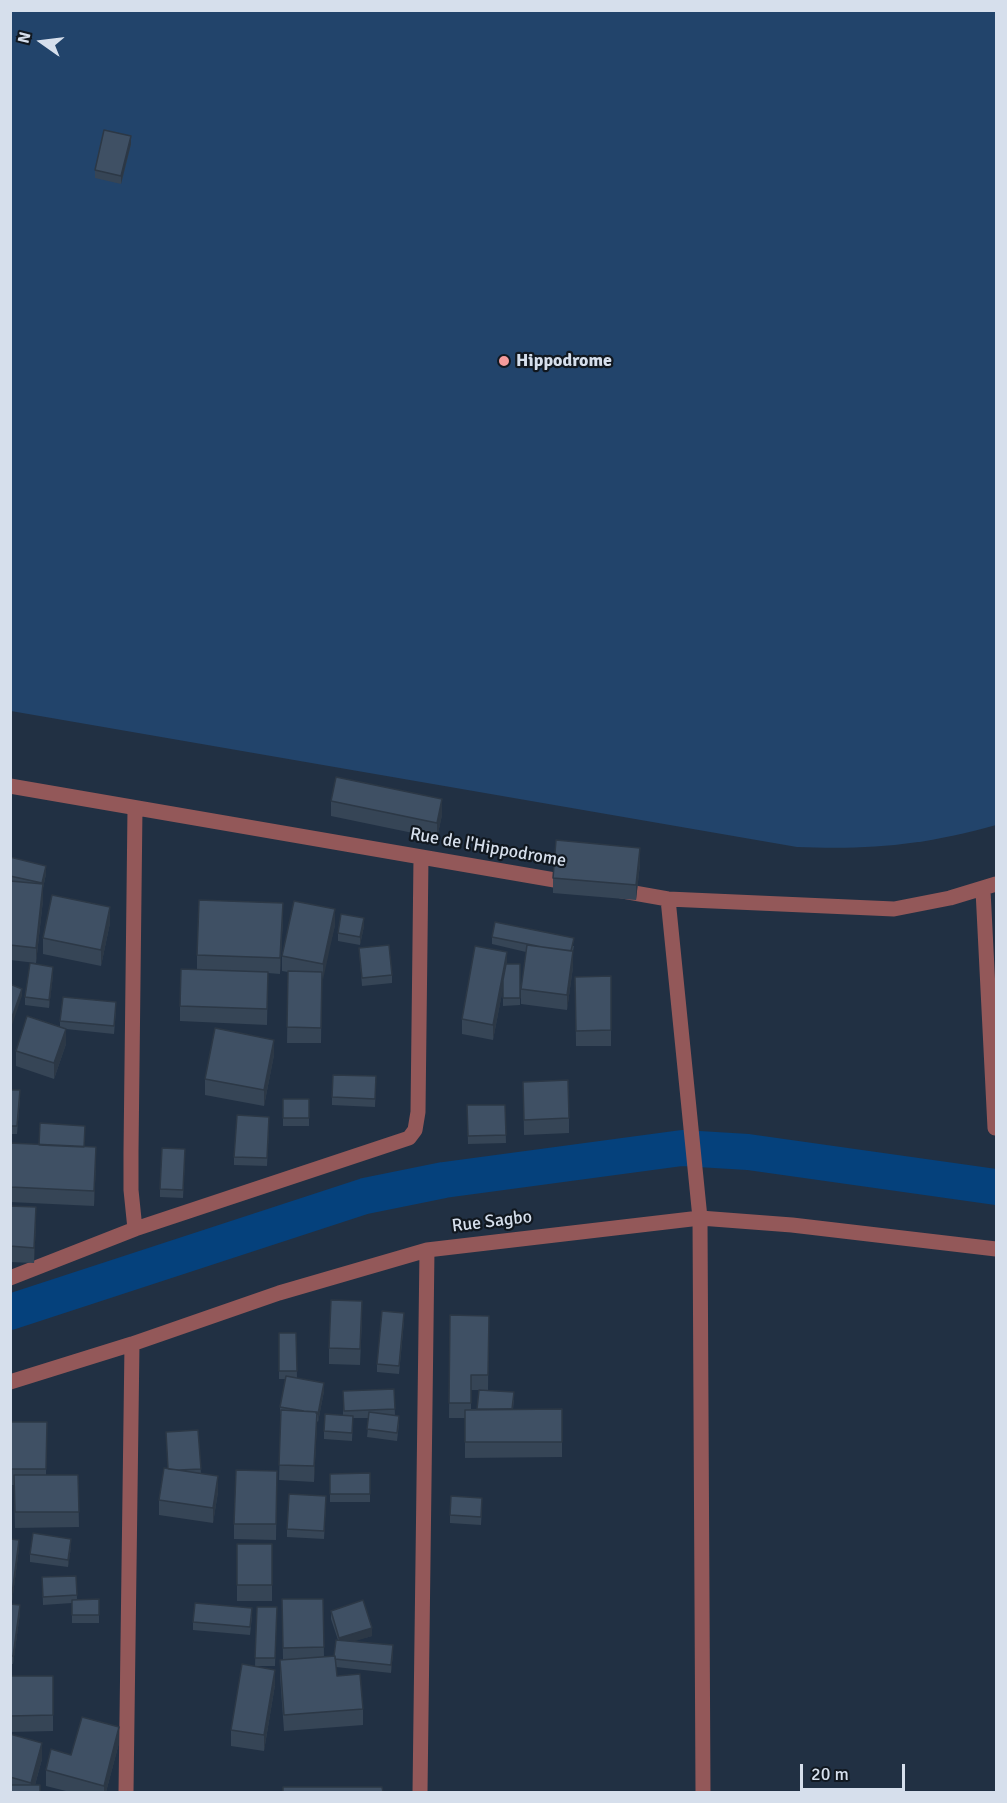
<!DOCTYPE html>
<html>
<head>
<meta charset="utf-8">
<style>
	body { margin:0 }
	#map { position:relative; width:1007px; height:1803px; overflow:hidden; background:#213043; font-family:Signika,sans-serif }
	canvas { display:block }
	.frame { position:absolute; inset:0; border:12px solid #d6dfec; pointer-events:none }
	.north { position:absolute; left:12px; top:12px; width:60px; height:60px; -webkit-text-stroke:4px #111820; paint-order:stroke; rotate:284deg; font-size:16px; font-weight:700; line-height:24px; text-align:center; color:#d6dfec }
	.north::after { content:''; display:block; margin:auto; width:21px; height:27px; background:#d6dfec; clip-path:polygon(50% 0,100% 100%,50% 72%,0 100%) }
	.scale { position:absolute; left:800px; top:1764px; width:105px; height:27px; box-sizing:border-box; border:3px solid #d6dfec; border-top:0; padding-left:8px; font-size:18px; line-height:21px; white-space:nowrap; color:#d6dfec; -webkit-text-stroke:4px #111820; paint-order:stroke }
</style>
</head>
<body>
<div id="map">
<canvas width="1007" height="1803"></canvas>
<div class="frame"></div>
<div class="north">N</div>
<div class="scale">20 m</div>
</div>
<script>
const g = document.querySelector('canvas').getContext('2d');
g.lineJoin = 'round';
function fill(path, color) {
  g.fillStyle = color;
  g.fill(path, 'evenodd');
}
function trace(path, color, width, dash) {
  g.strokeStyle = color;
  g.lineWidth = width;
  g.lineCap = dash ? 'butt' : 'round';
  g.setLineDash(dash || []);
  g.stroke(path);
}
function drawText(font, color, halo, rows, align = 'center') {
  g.font = font + ' Signika,sans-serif';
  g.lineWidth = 4.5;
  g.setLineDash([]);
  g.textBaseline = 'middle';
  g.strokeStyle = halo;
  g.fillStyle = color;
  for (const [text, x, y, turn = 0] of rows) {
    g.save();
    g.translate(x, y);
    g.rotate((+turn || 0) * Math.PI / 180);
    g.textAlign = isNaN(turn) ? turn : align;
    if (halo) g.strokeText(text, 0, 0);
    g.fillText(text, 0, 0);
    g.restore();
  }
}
const green = new Path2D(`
	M 10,11 L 996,11 L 996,825 C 925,845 871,850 797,847 L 11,711 Z`);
const canal = new Path2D(`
	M 10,1312 L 365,1196 L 444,1180 L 682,1148 L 748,1152 L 996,1187`);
const minor = new Path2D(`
	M 10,786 L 572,883
	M 617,890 L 668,899 L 894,909 L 950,898 L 996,884
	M 983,890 L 995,1128
	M 668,899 L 700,1218 L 703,1792
	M 135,1229 L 409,1138 L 415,1130 L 418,1112 L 421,857
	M 10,1278 L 135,1229 L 131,1190 L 131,1152 L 135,808
	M 10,1382 L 132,1344 L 279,1293 L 427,1250 L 700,1218 L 792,1225 L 996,1249
	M 126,1792 L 132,1344
	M 420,1792 L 427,1250`);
const wall = new Path2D(`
	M 131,144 L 121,184 L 95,178 L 95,170 Z
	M 331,801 L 442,815 L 437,838 L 331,816 Z
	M 10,857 L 46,874 L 43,888 L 43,900 L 36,963 L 10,960 Z
	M 640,864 L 636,900 L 553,893 L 553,878 Z
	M 283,919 L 280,974 L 268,973 L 267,1025 L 180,1021 L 180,1006 L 197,969 L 197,955 Z
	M 110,923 L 101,966 L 43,954 L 43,938 Z
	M 335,925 L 322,979 L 321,1043 L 287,1043 L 288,972 L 282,971 L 282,956 Z
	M 364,926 L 360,945 L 338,941 L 338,933 Z
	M 492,937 L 574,946 L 573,951 L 573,967 L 567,1010 L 521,1004 L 521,989 L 526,952 L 492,944 Z
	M 359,948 L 392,975 L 392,983 L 362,986 Z
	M 507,964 L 520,964 L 520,1005 L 503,1006 L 503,988 L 493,1040 L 462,1034 L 462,1019 Z
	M 53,975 L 49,1008 L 25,1005 L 25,997 Z
	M 611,976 L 611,1046 L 576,1046 L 575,977 Z
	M 116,1010 L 114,1034 L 66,1029 L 66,1044 L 54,1079 L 16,1066 L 16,1051 L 60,1027 L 60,1021 Z
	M 274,1055 L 264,1106 L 205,1095 L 205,1079 Z
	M 523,1082 L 569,1118 L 569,1133 L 524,1135 Z
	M 376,1084 L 375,1107 L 332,1105 L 332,1097 Z
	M 10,1090 L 20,1098 L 17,1134 L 10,1134 Z
	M 283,1099 L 309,1099 L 309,1126 L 283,1126 Z
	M 467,1105 L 505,1105 L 506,1143 L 468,1144 Z
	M 269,1125 L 267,1166 L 234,1165 L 234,1157 Z
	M 10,1143 L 84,1147 L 96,1163 L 94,1206 L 10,1202 Z
	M 185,1157 L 183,1198 L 160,1197 L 160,1189 Z
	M 10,1206 L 36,1223 L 34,1263 L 10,1262 Z
	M 450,1315 L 489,1316 L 488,1390 L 514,1400 L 513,1409 L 562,1409 L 562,1457 L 465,1458 L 465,1418 L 449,1418 ZM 471,1390 L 479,1390 L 477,1409 L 471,1409 Z
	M 362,1317 L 360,1365 L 329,1364 L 329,1348 Z
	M 404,1321 L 399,1374 L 377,1372 L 377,1364 Z
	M 279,1333 L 296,1333 L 297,1378 L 324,1391 L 318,1422 L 317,1421 L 314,1482 L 279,1480 L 281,1415 L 280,1414 L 280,1407 L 285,1379 L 279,1379 Z
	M 394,1389 L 395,1416 L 399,1424 L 397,1441 L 367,1437 L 369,1418 L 353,1418 L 352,1441 L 324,1439 L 324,1431 L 343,1415 L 343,1391 Z
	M 10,1422 L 47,1422 L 46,1475 L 78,1475 L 79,1527 L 15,1528 L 14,1485 L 10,1485 Z
	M 198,1430 L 201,1474 L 218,1492 L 213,1523 L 159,1515 L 159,1500 L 167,1469 Z
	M 277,1471 L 276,1540 L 234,1539 L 234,1524 Z
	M 370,1473 L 370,1502 L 330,1502 L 330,1474 Z
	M 326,1504 L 324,1539 L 287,1537 L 287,1529 Z
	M 482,1506 L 481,1525 L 450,1523 L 450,1515 Z
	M 10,1539 L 19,1548 L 12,1602 L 10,1602 Z
	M 237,1544 L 272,1544 L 272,1601 L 237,1601 Z
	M 71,1547 L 68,1567 L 30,1562 L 30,1554 Z
	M 76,1576 L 77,1599 L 99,1599 L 99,1623 L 72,1623 L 72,1603 L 43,1605 L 42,1577 Z
	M 282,1599 L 323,1599 L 324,1657 L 334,1656 L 338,1640 L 331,1619 L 331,1611 L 372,1636 L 353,1641 L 393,1653 L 391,1673 L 336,1667 L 337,1676 L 363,1709 L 363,1725 L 284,1731 L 280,1676 L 280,1660 L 283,1660 Z
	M 10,1604 L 20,1613 L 13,1664 L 10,1664 Z
	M 257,1607 L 277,1607 L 275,1666 L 255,1666 Z
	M 252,1616 L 250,1635 L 193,1630 L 193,1622 Z
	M 10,1676 L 53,1676 L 53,1731 L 10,1732 Z
	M 275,1685 L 264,1751 L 231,1746 L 231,1730 Z
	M 10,1734 L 42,1759 L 35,1785 L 10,1792 Z
	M 119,1743 L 106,1792 L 70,1792 L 46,1786 L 46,1770 L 71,1755 Z`);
const shadedWall = new Path2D(`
	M 131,136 L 131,144 L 121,184 L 121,176 Z
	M 442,799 L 442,815 L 437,838 L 437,823 Z
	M 640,848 L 640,864 L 636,900 L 636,885 Z
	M 46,866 L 46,874 L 43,888 L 43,900 L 36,963 L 36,948 L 42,883 Z
	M 283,903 L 283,919 L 280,974 L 280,958 Z
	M 110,907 L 110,923 L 101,966 L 101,950 Z
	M 335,909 L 335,925 L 323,980 L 323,964 Z
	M 364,918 L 364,926 L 360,945 L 360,937 Z
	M 573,951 L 573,967 L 567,1010 L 567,995 Z
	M 507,952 L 507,968 L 493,1040 L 493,1025 Z
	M 53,967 L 53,975 L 49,1008 L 49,1000 Z
	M 22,989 L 22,996 L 12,1025 L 12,1017 Z
	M 66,1029 L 66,1044 L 54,1079 L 54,1063 Z
	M 274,1040 L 274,1055 L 264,1106 L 264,1090 Z
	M 96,1147 L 96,1163 L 94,1206 L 94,1191 Z
	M 36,1207 L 36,1223 L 34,1263 L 34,1248 Z
	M 324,1383 L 324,1391 L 318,1422 L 318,1414 Z
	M 317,1412 L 317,1427 L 314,1482 L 314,1466 Z
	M 218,1476 L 218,1492 L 213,1523 L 213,1508 Z
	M 71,1539 L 71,1547 L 68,1567 L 68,1560 Z
	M 19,1540 L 19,1548 L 12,1602 L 12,1594 Z
	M 20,1605 L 20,1613 L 13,1664 L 13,1656 Z
	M 372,1628 L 372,1636 L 339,1646 L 339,1638 Z
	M 393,1645 L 393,1653 L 391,1673 L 391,1665 Z
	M 275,1670 L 275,1685 L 264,1751 L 264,1735 Z
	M 119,1727 L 119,1743 L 106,1792 L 104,1792 L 104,1786 Z
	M 42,1743 L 42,1759 L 33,1792 L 31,1792 L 31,1783 Z`);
const building = new Path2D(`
	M 104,130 L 131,136 L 121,176 L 95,170 Z
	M 336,777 L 442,799 L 437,823 L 331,801 Z
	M 556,840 L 640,848 L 636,885 L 553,878 Z
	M 10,857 L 46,866 L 42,883 L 10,876 Z
	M 10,881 L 43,884 L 36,948 L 10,945 Z
	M 52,895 L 110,907 L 101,950 L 43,938 Z
	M 199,900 L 283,903 L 280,958 L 197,955 Z
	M 294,901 L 335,909 L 323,964 L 282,956 Z
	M 341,914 L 364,918 L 360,937 L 338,933 Z
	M 495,922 L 574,938 L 571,951 L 542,947 L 492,937 Z
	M 389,945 L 392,975 L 362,978 L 359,948 Z
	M 527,945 L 573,951 L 567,995 L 521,989 Z
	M 475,946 L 507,952 L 493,1025 L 462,1019 Z
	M 30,963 L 53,967 L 49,1000 L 25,997 Z
	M 506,964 L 520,964 L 520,998 L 503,998 L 503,980 Z
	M 181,969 L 268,972 L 267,1009 L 180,1006 Z
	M 288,971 L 322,972 L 321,1028 L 287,1027 Z
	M 611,976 L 611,1030 L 576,1031 L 575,977 Z
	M 10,984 L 22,989 L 12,1017 L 10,1016 Z
	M 63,997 L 116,1002 L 114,1026 L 60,1021 Z
	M 27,1016 L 66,1029 L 54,1063 L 16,1051 Z
	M 215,1028 L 274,1040 L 264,1090 L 205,1079 Z
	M 333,1075 L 376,1076 L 375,1099 L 332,1097 Z
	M 568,1080 L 569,1118 L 524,1120 L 523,1082 Z
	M 10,1090 L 20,1090 L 17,1126 L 10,1126 Z
	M 283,1099 L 309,1099 L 309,1118 L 283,1118 Z
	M 467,1105 L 505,1105 L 506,1135 L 468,1136 Z
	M 237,1115 L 269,1117 L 267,1158 L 234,1157 Z
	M 40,1123 L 85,1126 L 84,1147 L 39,1145 Z
	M 10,1143 L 96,1147 L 94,1191 L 10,1187 Z
	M 162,1148 L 185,1149 L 183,1190 L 160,1189 Z
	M 10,1206 L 36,1207 L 34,1248 L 10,1246 Z
	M 331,1300 L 362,1301 L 360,1349 L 329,1348 Z
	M 382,1311 L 404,1313 L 399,1366 L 377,1364 Z
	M 450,1315 L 489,1316 L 488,1375 L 471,1375 L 471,1403 L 449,1403 Z
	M 279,1333 L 296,1333 L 297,1371 L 279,1371 Z
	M 286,1376 L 324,1383 L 318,1414 L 316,1413 L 317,1412 L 304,1411 L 280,1407 Z
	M 394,1389 L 395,1409 L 344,1411 L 343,1391 Z
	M 479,1390 L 514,1392 L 512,1409 L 477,1409 Z
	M 562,1409 L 562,1442 L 465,1442 L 465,1410 Z
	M 281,1410 L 317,1412 L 314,1466 L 279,1465 Z
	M 369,1412 L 399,1416 L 397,1433 L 367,1429 Z
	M 325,1414 L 353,1416 L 352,1433 L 324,1431 Z
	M 10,1422 L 47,1422 L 46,1469 L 10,1469 Z
	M 198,1430 L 201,1469 L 179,1470 L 168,1469 L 166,1432 Z
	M 164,1468 L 218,1476 L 213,1508 L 159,1500 Z
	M 236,1470 L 277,1471 L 276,1524 L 234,1524 Z
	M 370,1473 L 370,1494 L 330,1494 L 330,1474 Z
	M 14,1475 L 78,1475 L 79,1512 L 15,1512 Z
	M 10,1486 L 12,1486 L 11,1520 L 10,1520 Z
	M 289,1494 L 326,1496 L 324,1531 L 287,1529 Z
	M 451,1496 L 482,1498 L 481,1517 L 450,1515 Z
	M 33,1533 L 71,1539 L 68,1560 L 30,1554 Z
	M 10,1539 L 19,1540 L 12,1594 L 10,1594 Z
	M 237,1544 L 272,1544 L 272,1585 L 237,1585 Z
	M 76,1576 L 77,1595 L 43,1597 L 42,1577 Z
	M 99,1599 L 99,1615 L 72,1615 L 72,1600 Z
	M 282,1599 L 323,1599 L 324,1647 L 283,1648 Z
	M 363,1600 L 372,1628 L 339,1638 L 331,1611 Z
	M 195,1603 L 252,1608 L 250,1627 L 193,1622 Z
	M 10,1604 L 20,1605 L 13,1656 L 10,1656 Z
	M 257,1607 L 277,1607 L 275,1658 L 255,1658 Z
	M 336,1640 L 393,1645 L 391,1665 L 335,1659 L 335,1656 L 334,1656 Z
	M 335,1656 L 337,1676 L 360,1674 L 363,1709 L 284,1715 L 280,1660 Z
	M 242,1664 L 275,1670 L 264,1735 L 231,1730 Z
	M 10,1676 L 53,1676 L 53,1715 L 10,1716 Z
	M 82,1717 L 119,1727 L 104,1786 L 46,1770 L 51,1749 L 71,1755 Z
	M 10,1734 L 42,1743 L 31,1783 L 10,1777 Z
	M 10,1785 L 40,1785 L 40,1792 L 10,1792 Z
	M 283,1787 L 382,1787 L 383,1792 L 283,1792 Z`);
const markers = [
	[504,361,6,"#f59b9b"]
];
const poiNames = [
	["Hippodrome",516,361]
];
const streetNames = [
	["Rue de l'Hippodrome",488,848,10],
	["Rue Sagbo",492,1222,-7]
];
fill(green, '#22446b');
trace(canal, '#05417c', 36);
trace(minor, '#935859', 15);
fill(wall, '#364556');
fill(shadedWall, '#2c3846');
fill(building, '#3f5064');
trace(building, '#2c3846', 1.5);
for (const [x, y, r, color] of markers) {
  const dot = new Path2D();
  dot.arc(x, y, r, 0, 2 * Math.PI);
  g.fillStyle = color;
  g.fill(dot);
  trace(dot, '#111820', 2);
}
drawText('bold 18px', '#d6dfec', '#111820', poiNames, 'left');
drawText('18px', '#d6dfec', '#111820', streetNames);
</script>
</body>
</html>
